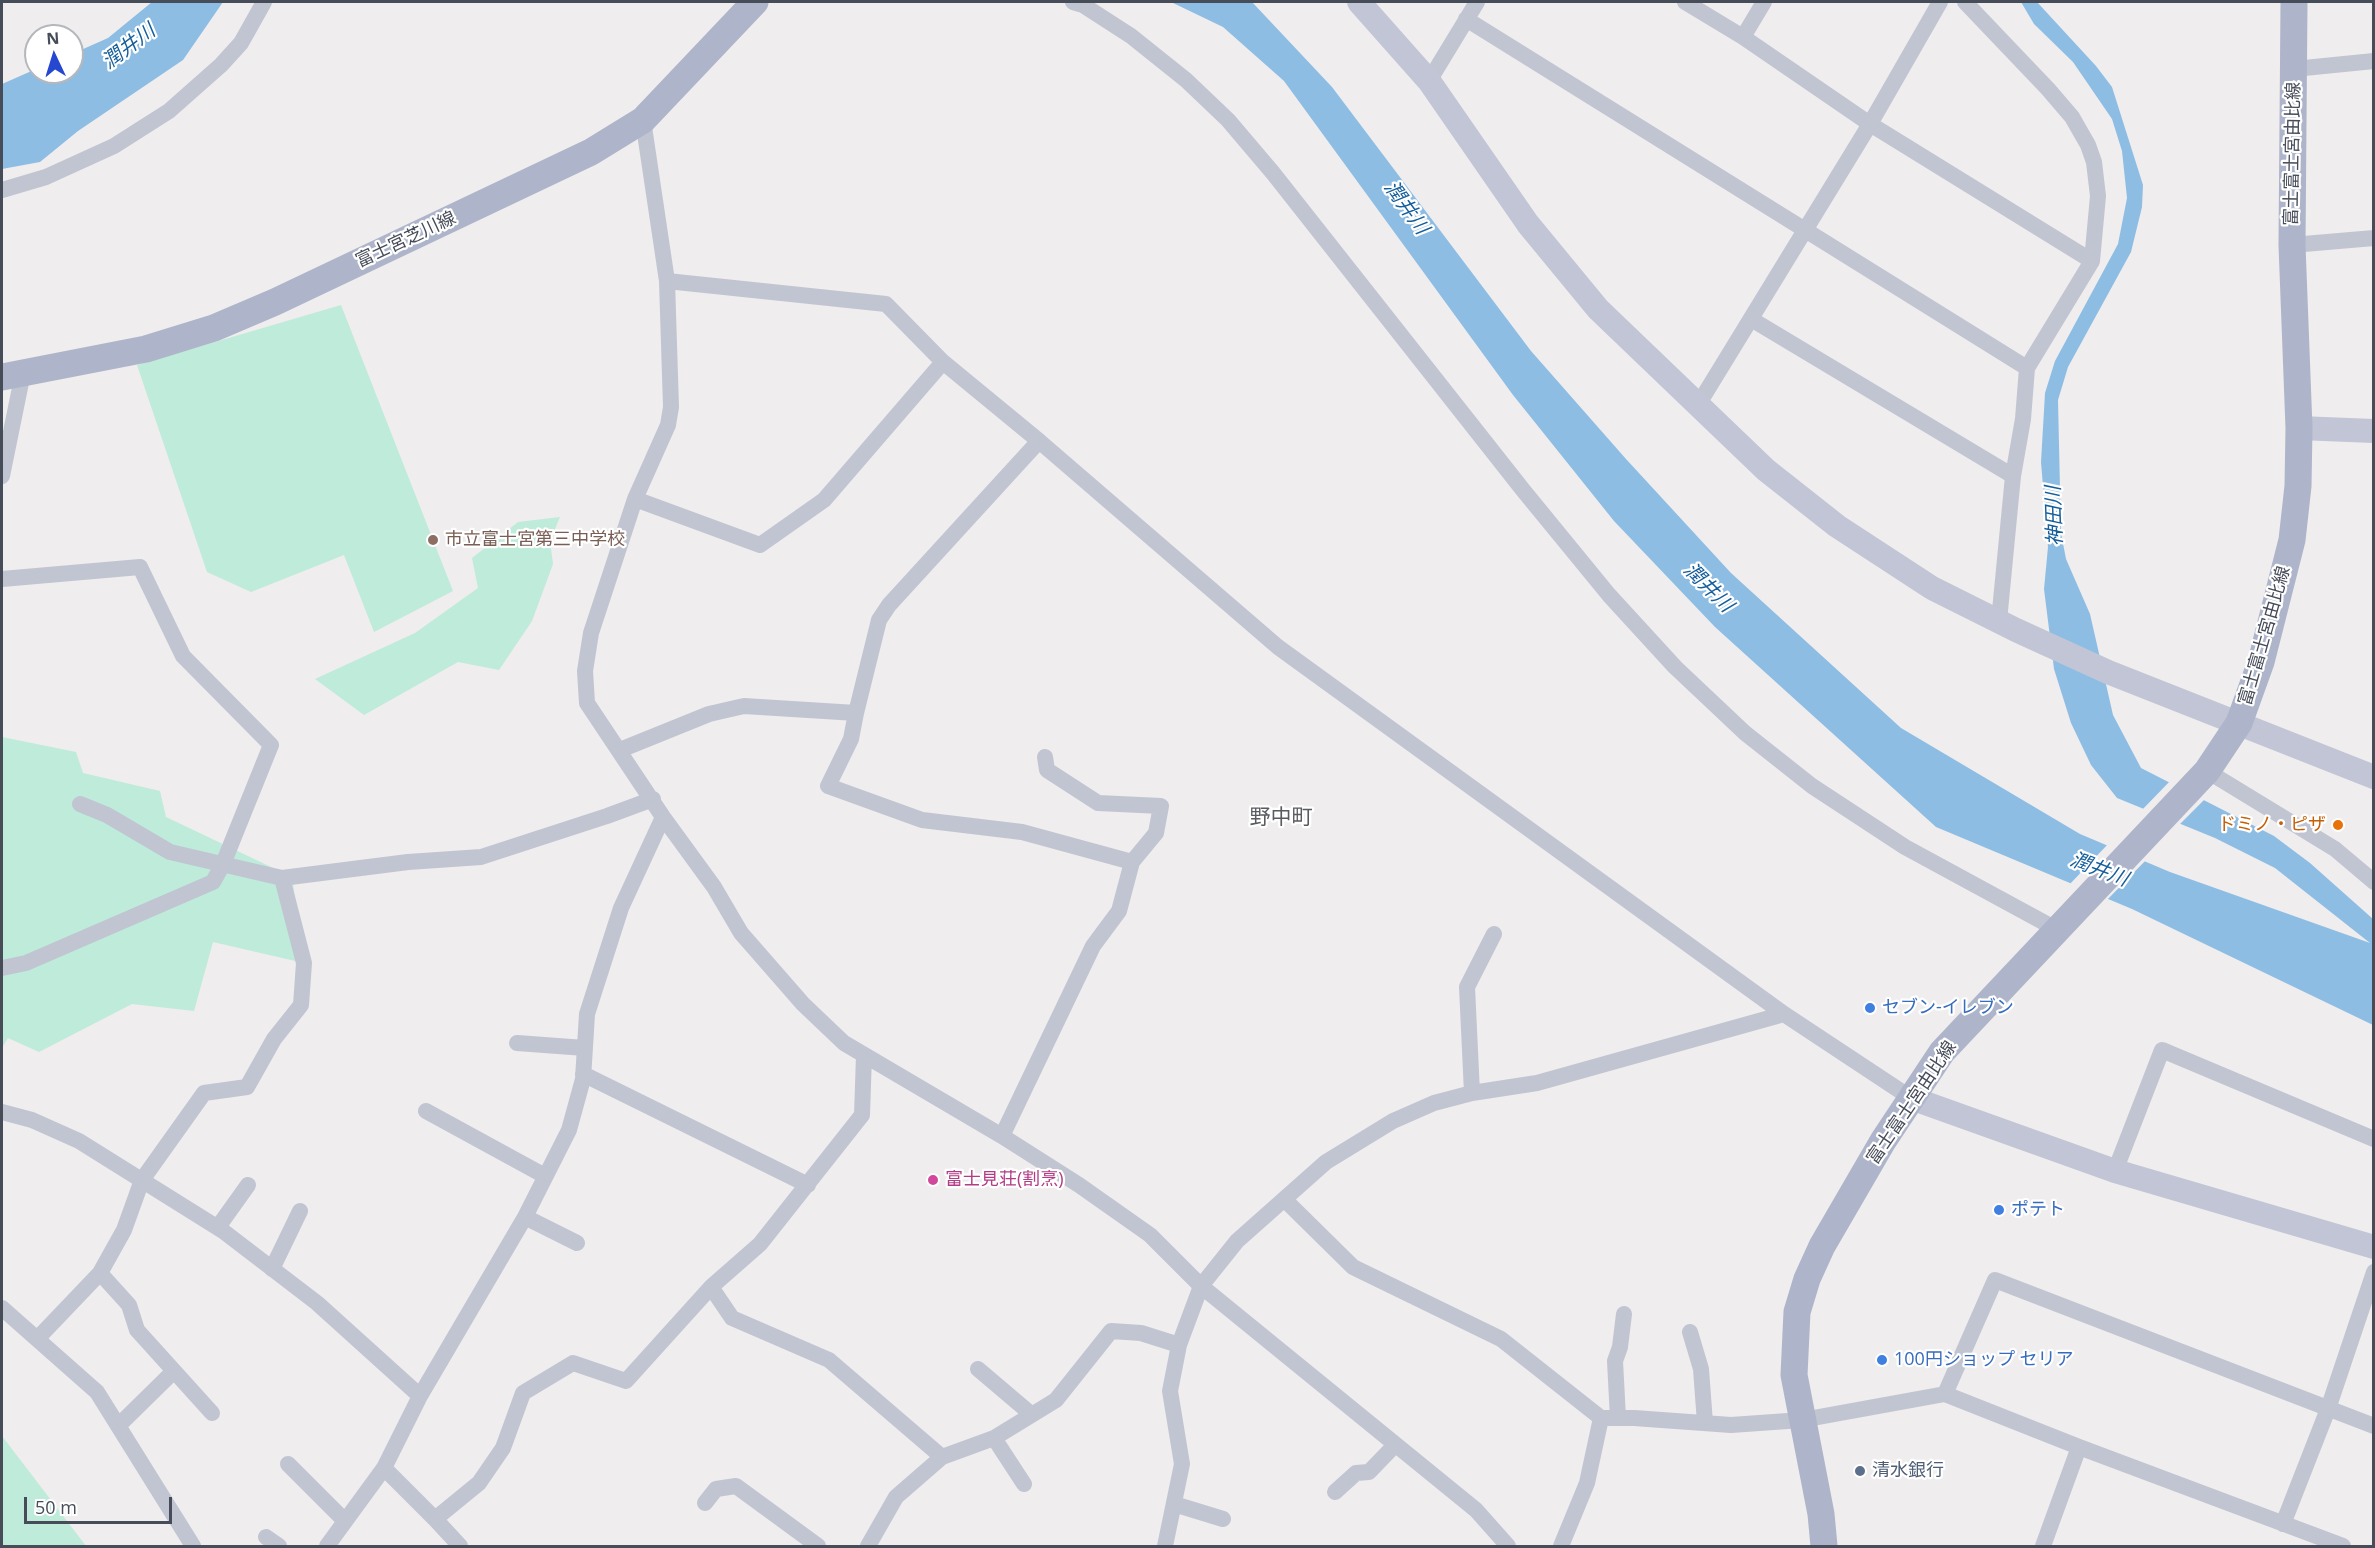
<!DOCTYPE html>
<html>
<head>
<meta charset="utf-8">
<style>
	body { margin:0 }
	#map { position:relative; width:2375px; height:1548px; overflow:hidden; background:#efeded; font-family:"Open Sans",sans-serif }
	canvas { display:block }
	.frame { position:absolute; inset:0; border:3px solid #474c59; pointer-events:none }
	.north { position:absolute; left:24px; top:24px; width:60px; height:60px; box-sizing:border-box; background:#fff; border:2px solid #b5b7bd; border-radius:50%; rotate:356deg; font-size:16px; font-weight:700; line-height:24px; text-align:center; color:#474c59 }
	.north::after { content:''; display:block; margin:auto; width:21px; height:27px; background:#2647d0; clip-path:polygon(50% 0,100% 100%,50% 72%,0 100%) }
	.scale { position:absolute; left:24px; top:1497px; width:148px; height:27px; box-sizing:border-box; border:3px solid #474c59; border-top:0; padding-left:8px; font-size:18px; line-height:21px; white-space:nowrap; color:#474c59; -webkit-text-stroke:4px #fff; paint-order:stroke }
</style>
</head>
<body>
<div id="map">
<canvas width="2375" height="1548"></canvas>
<div class="frame"></div>
<div class="north">N</div>
<div class="scale">50 m</div>
</div>
<script>
const g = document.querySelector('canvas').getContext('2d');
g.lineJoin = 'round';
function fill(path, color) {
  g.fillStyle = color;
  g.fill(path, 'evenodd');
}
function trace(path, color, width, dash) {
  g.strokeStyle = color;
  g.lineWidth = width;
  g.lineCap = dash ? 'butt' : 'round';
  g.setLineDash(dash || []);
  g.stroke(path);
}
function drawText(font, color, halo, rows, align = 'center') {
  g.font = font + ' "Open Sans","Noto Sans JP",sans-serif';
  g.lineWidth = 4.5;
  g.setLineDash([]);
  g.textBaseline = 'middle';
  g.strokeStyle = halo;
  g.fillStyle = color;
  for (const [text, x, y, turn = 0] of rows) {
    g.save();
    g.translate(x, y);
    g.rotate((+turn || 0) * Math.PI / 180);
    g.textAlign = isNaN(turn) ? turn : align;
    if (halo) g.strokeText(text, 0, 0);
    g.fillText(text, 0, 0);
    g.restore();
  }
}
const green = new Path2D(`
	M 341,305 L 453,591 L 374,632 L 344,555 L 251,592 L 207,572 L 137,365 Z
	M 560,517 L 550,541 L 553,564 L 532,621 L 499,670 L 458,662 L 364,715 L 315,679 L 415,633 L 478,588 L 472,558 L 518,522 Z
	M 2,737 L 76,752 L 83,773 L 160,791 L 166,817 L 292,877 L 304,963 L 213,942 L 194,1011 L 132,1004 L 39,1052 L 8,1038 L 2,1048 Z
	M 2,1436 L 86,1546 L 2,1546 Z`);
const water = new Path2D(`
	M 152,2 L 223,2 L 183,60 L 78,131 L 40,162 L 2,169 L 2,84 L 36,69 L 36,72 L 72,72 L 72,54 L 108,38 Z
	M 1171,2 L 1252,2 L 1332,87 L 1531,351 L 1626,459 L 1731,573 L 1901,728 L 2080,834 L 2170,872 L 2370,943 L 2275,868 L 2215,838 L 2117,798 L 2091,765 L 2071,723 L 2054,669 L 2044,589 L 2048,547 L 2041,462 L 2045,393 L 2055,361 L 2118,244 L 2127,198 L 2122,151 L 2112,119 L 2073,62 L 2034,24 L 2021,2 L 2037,2 L 2096,66 L 2112,87 L 2143,185 L 2142,207 L 2131,252 L 2068,367 L 2058,400 L 2061,533 L 2066,559 L 2090,614 L 2113,715 L 2141,768 L 2274,836 L 2310,863 L 2373,919 L 2373,1025 L 2132,909 L 1936,827 L 1715,627 L 1614,521 L 1513,395 L 1284,81 L 1223,27 Z`);
const pier = new Path2D(`
	M 2171,780 L 2206,798 L 2178,826 L 2141,811 Z
	M 2109,843 L 2147,859 L 2106,901 L 2069,885 Z`);
const street = new Path2D(`
	M 1073,2 L 1083,5 L 1131,36 L 1186,80 L 1228,120 L 1273,173 L 1523,490 L 1609,595 L 1675,667 L 1745,733 L 1812,786 L 1905,847 L 2056,929
	M 1685,2 L 1743,37 L 1870,124 L 2092,261
	M 1965,2 L 2048,89 L 2072,117 L 2088,145 L 2094,162 L 2098,196 L 2092,261 L 2027,368 L 2023,419 L 2013,476 L 1999,621
	M 1466,19 L 2027,368
	M 1743,37 L 1764,2
	M 2294,69 L 2374,61
	M 1429,81 L 1477,2
	M 643,120 L 667,281 L 671,407 L 668,425 L 635,499 L 591,633 L 585,671 L 587,703 L 663,817 L 714,887 L 741,933 L 803,1004 L 844,1043 L 1002,1136 L 1079,1185 L 1150,1235 L 1201,1286 L 1476,1510 L 1508,1546
	M 2,190 L 46,177 L 114,146 L 169,111 L 221,65 L 241,43 L 264,2
	M 2292,245 L 2374,238
	M 667,281 L 886,304 L 943,362 L 1039,441 L 1278,647 L 1784,1014 L 1911,1098
	M 1751,319 L 2013,476
	M 1698,405 L 1870,124 L 1940,2
	M 2,476 L 23,373
	M 635,499 L 760,545 L 824,500 L 943,362
	M 2,579 L 140,567 L 183,656 L 271,745 L 223,864 L 213,882 L 26,963 L 2,968
	M 856,713 L 851,739 L 828,786 L 922,820 L 1022,832 L 1132,862 L 1156,833 L 1161,806 L 1098,803 L 1047,770 L 1045,757
	M 620,750 L 709,714 L 744,706 L 856,713 L 879,620 L 889,605 L 1039,441
	M 2207,771 L 2335,849 L 2374,882
	M 80,804 L 107,815 L 170,852 L 282,878 L 408,862 L 481,857 L 607,816 L 653,799
	M 517,1043 L 585,1048
	M 583,1074 L 808,1185
	M 1472,1093 L 1467,987 L 1494,934
	M 426,1111 L 545,1176
	M 2,1112 L 32,1120 L 79,1141 L 223,1231 L 317,1303 L 420,1396
	M 1002,1136 L 1093,946 L 1119,911 L 1132,862
	M 2115,1171 L 2162,1050 L 2374,1139
	M 1284,1199 L 1353,1267 L 1501,1339 L 1601,1418 L 1634,1418 L 1731,1425 L 1802,1420 L 1945,1394 L 2079,1447 L 2343,1546
	M 525,1217 L 577,1243
	M 218,1227 L 248,1185
	M 272,1269 L 300,1211
	M 100,1273 L 129,1305 L 137,1330 L 212,1413
	M 711,1287 L 732,1318 L 829,1360 L 942,1457
	M 2,1308 L 97,1392 L 193,1546
	M 1690,1332 L 1701,1369 L 1705,1423
	M 37,1339 L 100,1273 L 124,1230 L 142,1180 L 204,1093 L 247,1087 L 274,1039 L 301,1005 L 304,963 L 282,878
	M 978,1369 L 1031,1414
	M 1945,1394 L 1995,1280 L 2374,1426
	M 1618,1418 L 1615,1361 L 1620,1347 L 1624,1314
	M 118,1426 L 174,1371
	M 994,1438 L 1024,1484
	M 288,1464 L 345,1521
	M 384,1468 L 435,1519 L 479,1483 L 503,1448 L 523,1393 L 573,1363 L 626,1381 L 711,1287 L 760,1244 L 862,1115 L 864,1055
	M 1335,1492 L 1356,1473 L 1369,1472 L 1395,1445
	M 705,1503 L 716,1489 L 736,1486 L 818,1546
	M 1174,1504 L 1223,1519
	M 435,1519 L 460,1546
	M 2283,1524 L 2328,1409 L 2374,1272
	M 266,1537 L 279,1546
	M 327,1546 L 384,1468 L 420,1396 L 525,1217 L 569,1130 L 583,1079 L 587,1014 L 621,908 L 663,817
	M 868,1546 L 896,1497 L 942,1457 L 994,1438 L 1056,1400 L 1111,1331 L 1141,1333 L 1179,1345
	M 1165,1546 L 1182,1464 L 1170,1391 L 1179,1345 L 1201,1286 L 1237,1241 L 1326,1162 L 1393,1121 L 1434,1103 L 1472,1093 L 1537,1083 L 1784,1014
	M 1561,1546 L 1587,1483 L 1601,1418
	M 2043,1546 L 2079,1447`);
const secondary = new Path2D(`
	M 1359,2 L 1429,81 L 1528,224 L 1598,309 L 1766,470 L 1837,526 L 1932,588 L 2016,630 L 2108,672 L 2374,777
	M 2299,428 L 2374,431
	M 1911,1098 L 2115,1171 L 2374,1247`);
const primary = new Path2D(`
	M 2,377 L 146,349 L 214,328 L 275,302 L 591,152 L 643,120 L 755,2
	M 1824,1546 L 1821,1514 L 1794,1375 L 1797,1312 L 1807,1279 L 1822,1246 L 1883,1141 L 1942,1052 L 2207,771 L 2239,723 L 2261,662 L 2292,540 L 2298,486 L 2299,428 L 2292,245 L 2294,2`);
const markers = [
	[433,540,6,"#8d6e63"],
	[2338,825,6,"#e8710a"],
	[1870,1008,6,"#3f7fe0"],
	[933,1180,6,"#d1479c"],
	[1999,1210,6,"#3f7fe0"],
	[1882,1360,6,"#3f7fe0"],
	[1860,1471,6,"#5c6f8a"]
];
const streetNames = [
	["富士富士宮由比線",2293,154,-89],
	["富士宮芝川線",406,240,-25],
	["富士富士宮由比線",2265,636,-74],
	["富士富士宮由比線",1912,1103,-56]
];
const educationNames = [
	["市立富士宮第三中学校",445,540]
];
const foodNames = [
	["ドミノ・ピザ",2326,825]
];
const shopNames = [
	["セブン-イレブン",1882,1008],
	["ポテト",2011,1210],
	["100円ショップ セリア",1894,1360]
];
const hotelNames = [
	["富士見荘(割烹)",945,1180]
];
const serviceNames = [
	["清水銀行",1872,1471]
];
const waterNames = [
	["潤井川",129,47,-37],
	["潤井川",1406,208,54],
	["神田川",2055,516,-92],
	["潤井川",1708,588,45],
	["潤井川",2099,870,21]
];
const quarterNames = [
	["野中町",1281,818]
];
fill(green, '#beebda');
fill(water, '#8ebde4');
fill(pier, '#efeded');
trace(street, '#c1c5d1', 16);
trace(secondary, '#c1c5d5', 24);
trace(primary, '#aeb5ca', 27);
for (const [x, y, r, color] of markers) {
  const dot = new Path2D();
  dot.arc(x, y, r, 0, 2 * Math.PI);
  g.fillStyle = color;
  g.fill(dot);
  trace(dot, '#fff', 2);
}
drawText('18px', '#474c59', '#fff', streetNames);
drawText('18px', '#785e54', '#fff', educationNames, 'left');
drawText('18px', '#c56008', '#fff', foodNames, 'right');
drawText('18px', '#366cbe', '#fff', shopNames, 'left');
drawText('18px', '#b23c85', '#fff', hotelNames, 'left');
drawText('18px', '#4e5e75', '#fff', serviceNames, 'left');
drawText('italic 20px', '#175f9b', '#fff', waterNames);
drawText('21px', '#5a5b61', '#fff', quarterNames);
</script>
</body>
</html>
